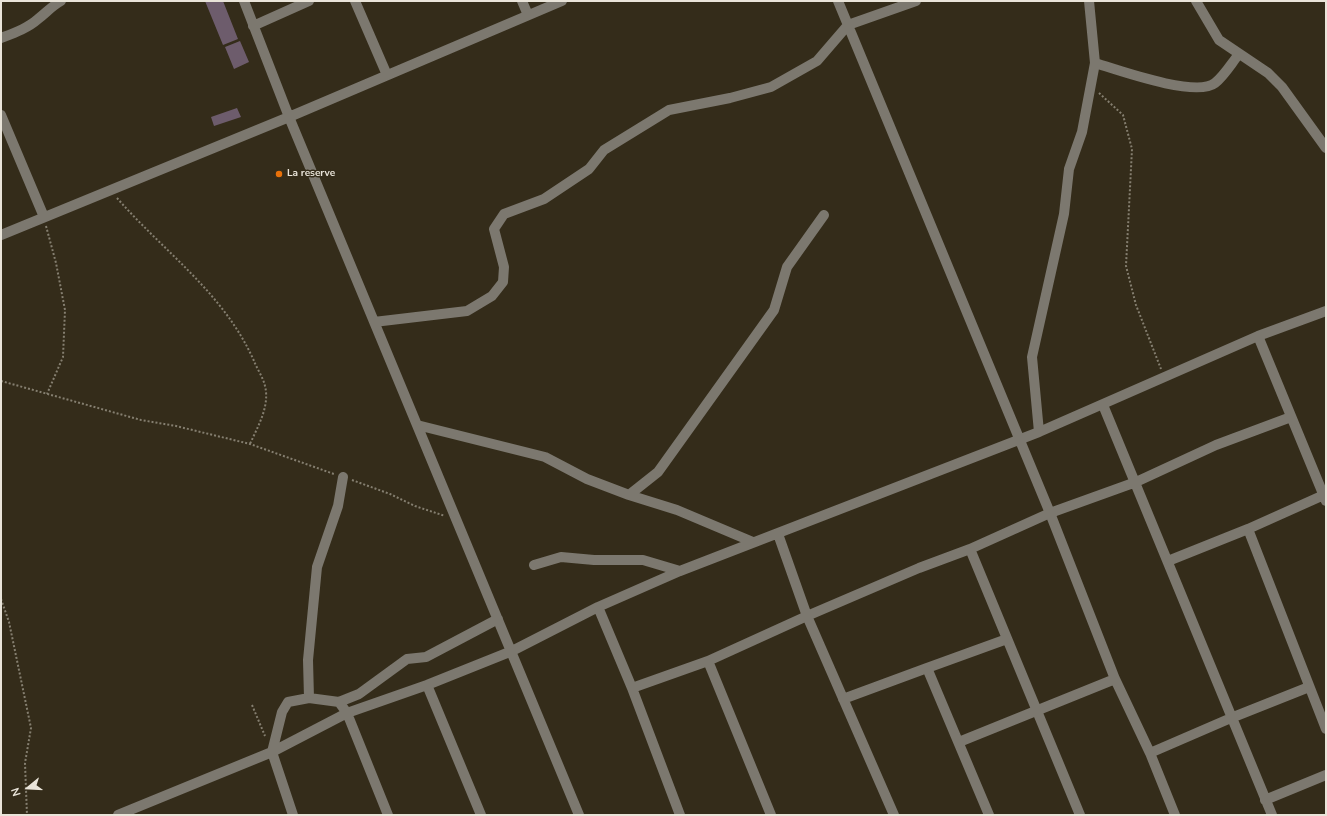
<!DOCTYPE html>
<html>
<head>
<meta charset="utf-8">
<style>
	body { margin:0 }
	#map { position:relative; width:1327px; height:816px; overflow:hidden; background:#342c1a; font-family:"Nunito Sans",sans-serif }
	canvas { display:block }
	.frame { position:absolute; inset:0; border:2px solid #e9e4d9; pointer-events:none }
	.north { position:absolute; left:8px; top:768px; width:40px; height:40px; -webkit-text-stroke:3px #342c1a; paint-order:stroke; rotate:252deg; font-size:11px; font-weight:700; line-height:16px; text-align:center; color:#e9e4d9 }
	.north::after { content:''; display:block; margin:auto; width:14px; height:18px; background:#e9e4d9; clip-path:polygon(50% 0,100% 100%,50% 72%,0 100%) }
</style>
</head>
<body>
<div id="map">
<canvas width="1327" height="816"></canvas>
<div class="frame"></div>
<div class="north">N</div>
</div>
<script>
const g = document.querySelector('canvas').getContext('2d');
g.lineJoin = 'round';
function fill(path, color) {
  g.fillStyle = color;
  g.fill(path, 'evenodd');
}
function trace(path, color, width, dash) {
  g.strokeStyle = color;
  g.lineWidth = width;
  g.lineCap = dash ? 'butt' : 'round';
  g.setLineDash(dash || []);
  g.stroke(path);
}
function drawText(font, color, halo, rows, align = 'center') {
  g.font = font + ' "Nunito Sans",sans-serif';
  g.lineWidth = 3;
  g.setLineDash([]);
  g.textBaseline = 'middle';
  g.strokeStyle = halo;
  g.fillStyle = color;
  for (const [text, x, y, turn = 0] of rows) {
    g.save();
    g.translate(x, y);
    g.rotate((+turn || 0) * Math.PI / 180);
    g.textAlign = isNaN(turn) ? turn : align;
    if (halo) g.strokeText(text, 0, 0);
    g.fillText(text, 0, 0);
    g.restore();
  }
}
const building = new Path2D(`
	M 205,1 L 223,1 L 238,39 L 223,45 Z
	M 240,41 L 249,62 L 234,69 L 225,47 Z
	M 237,108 L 241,117 L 214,126 L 211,117 Z`);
const path = new Path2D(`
	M 1099,93 L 1123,115 L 1132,149 L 1126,266 L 1136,305 L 1161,369
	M 117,198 C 164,252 224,293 254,361 C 257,369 263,377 265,386 C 270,406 258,426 250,444
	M 46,226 L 56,263 L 65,310 L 63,357 L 47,394
	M 1,381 L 141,420 L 176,426 L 250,444 L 334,474
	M 352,480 L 390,494 L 415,506 L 445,516
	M 1,599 L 9,622 L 31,728 L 25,763 L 27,815
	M 252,705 L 265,736`);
const minor = new Path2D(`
	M 244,1 L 289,117 L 579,815
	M 355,1 L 387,75
	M 522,1 L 528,15
	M 838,1 L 1050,513 L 1115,679 L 1150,753 L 1175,815
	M 1196,1 L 1219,40 L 1268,73 L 1282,87 L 1326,148
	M 253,26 L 309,1
	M 1,38 C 14,33 28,28 38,19 C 47,12 52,6 61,1
	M 1095,63 C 1118,70 1196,98 1215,83 C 1224,76 1231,64 1239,54
	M 1,115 L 44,217
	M 1,235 L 289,117 L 562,1
	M 374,322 L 467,311 L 492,296 L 503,282 L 504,267 L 494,229 L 504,214 L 544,199 L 589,169 L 604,150 L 669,110 L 730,98 L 771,87 L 817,61 L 848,25 L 916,1
	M 1258,336 L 1326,501
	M 1103,405 L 1272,815
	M 417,425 L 545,457 L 587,479 L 629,495 L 677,510 L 753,542
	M 1039,432 L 1032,357 L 1064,214 L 1069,169 L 1082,132 L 1095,63 L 1089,1
	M 629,495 L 658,472 L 774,310 L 787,267 L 824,215
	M 1248,529 L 1326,729
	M 778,534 L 807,616 L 894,815
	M 970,549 L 1080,815
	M 1168,561 L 1248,529 L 1326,494
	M 534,565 L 561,557 L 594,560 L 643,560 L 680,571
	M 598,607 L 632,688 L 680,815
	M 708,661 L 771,815
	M 927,668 L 1007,639
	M 427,685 L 481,815
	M 632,688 L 708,661 L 807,616 L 919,568 L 970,549 L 1050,513 L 1136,482 L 1216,445 L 1291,417
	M 309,698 L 308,660 L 317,567 L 338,506 L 343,477
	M 843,699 L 927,668 L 989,815
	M 339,702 L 359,694 L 407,659 L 426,657 L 498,619
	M 959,742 L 1115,679
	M 1150,753 L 1231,718 L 1309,687
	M 1265,800 L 1326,775
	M 118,815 L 272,752 L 347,713 L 427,685 L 512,651 L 598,607 L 680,571 L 1039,432 L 1258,336 L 1326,311
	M 293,815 L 272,752 L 282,712 L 288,702 L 309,698 L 339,702 L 347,713 L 388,815`);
const markers = [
	[279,174,4,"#e8710a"]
];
const poiNames = [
	["La reserve",287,174]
];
fill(building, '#6d5c6c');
trace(path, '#857f70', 2, [2, 2]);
trace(minor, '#7c786f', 10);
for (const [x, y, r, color] of markers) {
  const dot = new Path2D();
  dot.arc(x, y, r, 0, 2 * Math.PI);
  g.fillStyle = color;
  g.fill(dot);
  trace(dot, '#342c1a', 1.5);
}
drawText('bold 10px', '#e9e4d9', '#342c1a', poiNames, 'left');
</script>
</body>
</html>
